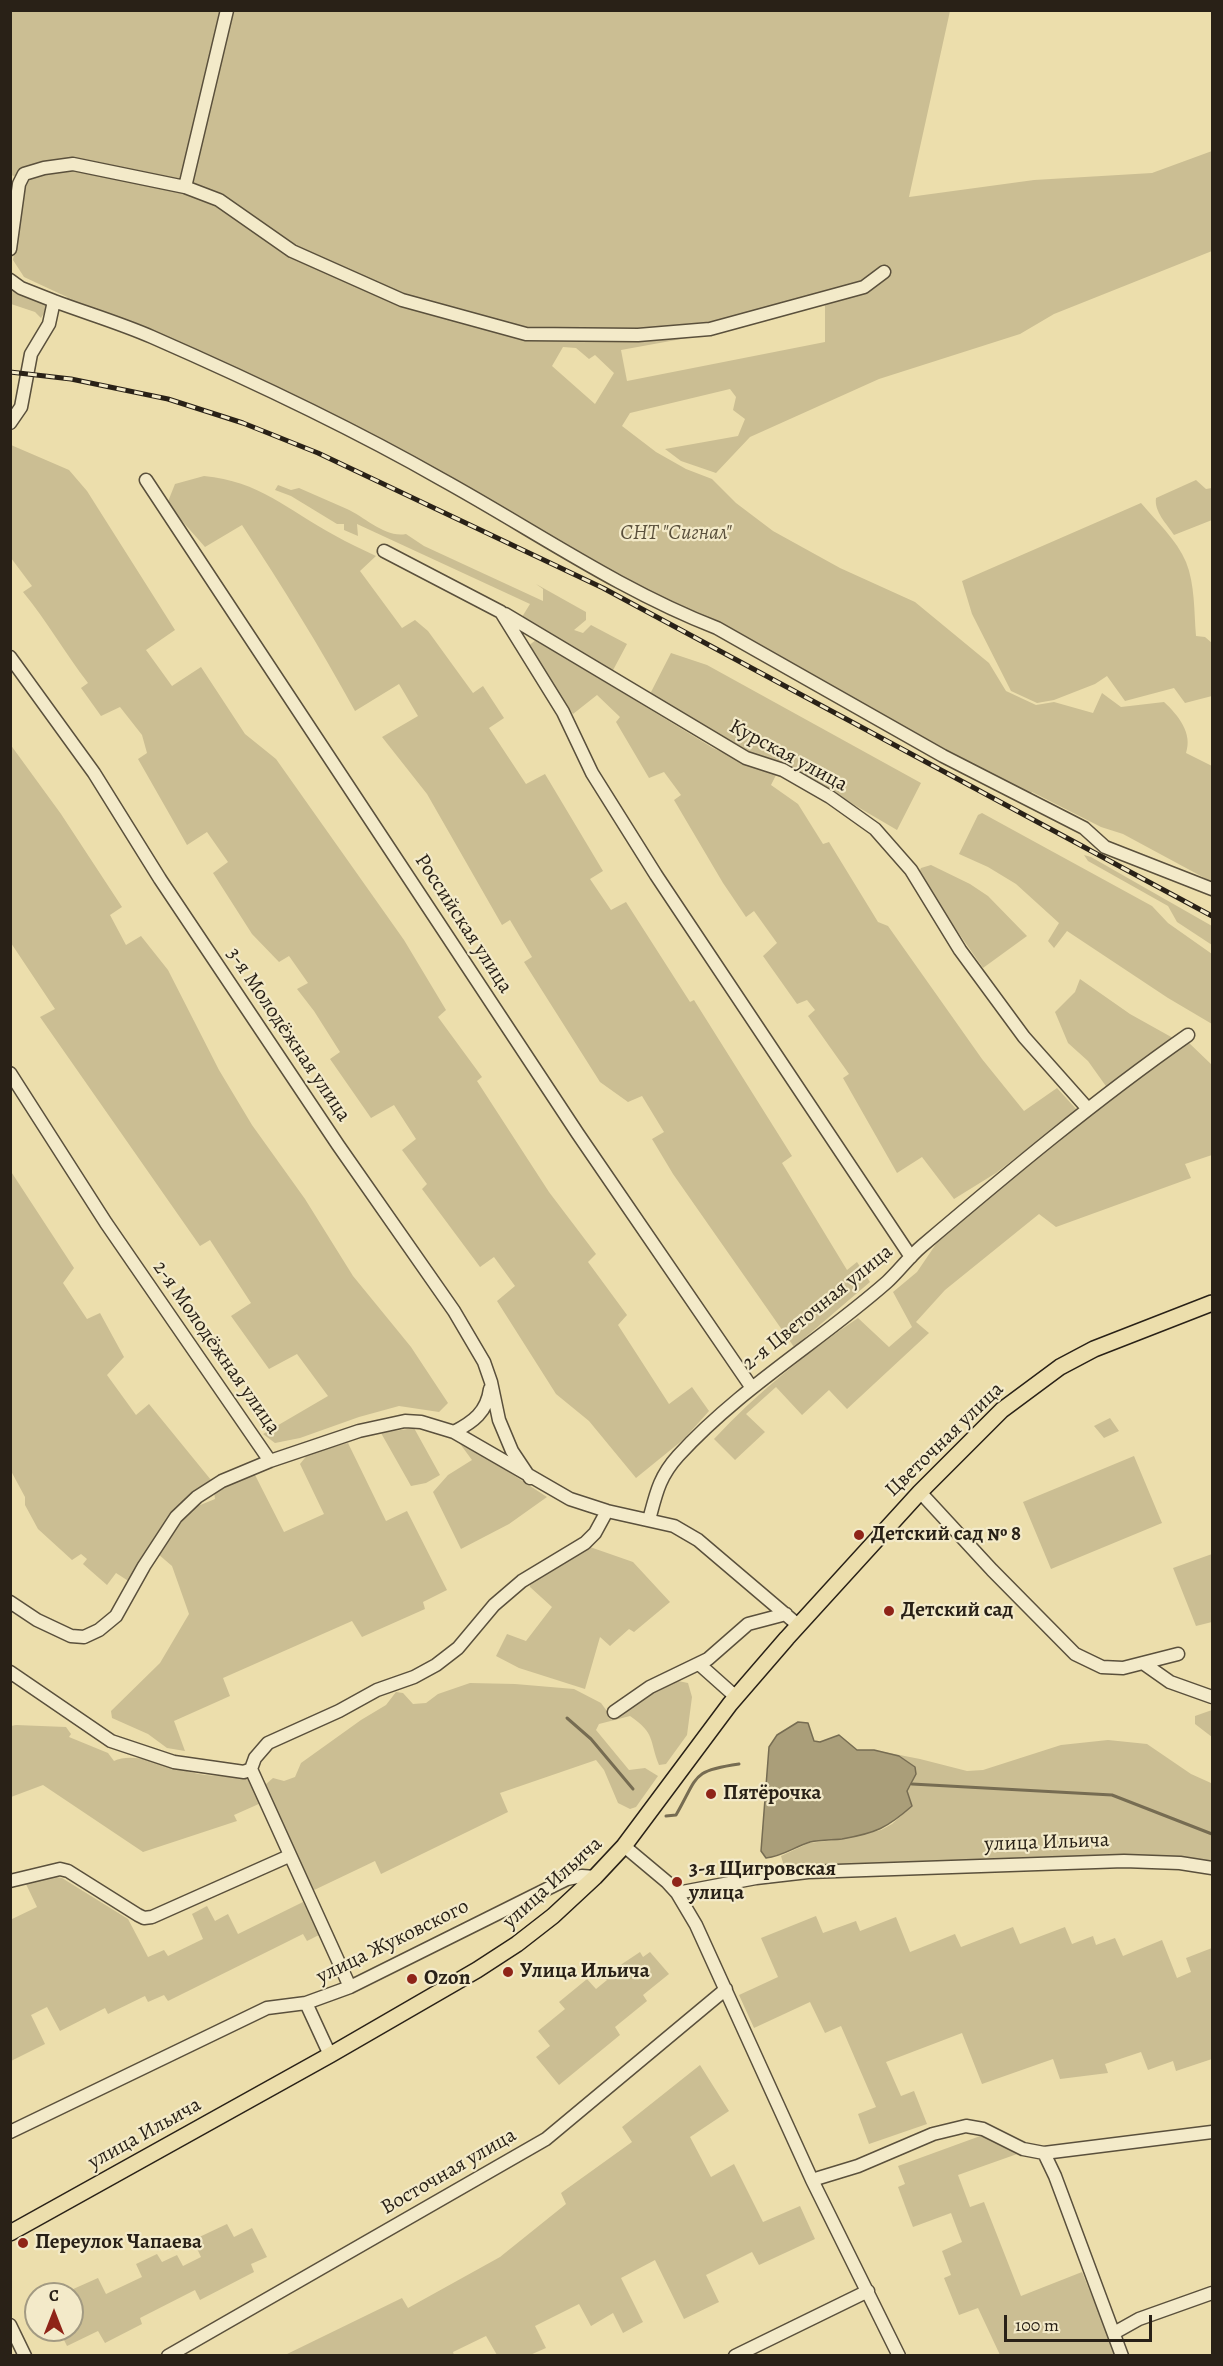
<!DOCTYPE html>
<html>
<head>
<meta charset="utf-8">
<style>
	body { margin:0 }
	#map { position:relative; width:1223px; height:2366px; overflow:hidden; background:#ecdeac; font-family:Alegreya,serif }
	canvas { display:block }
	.frame { position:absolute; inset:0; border:12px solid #292117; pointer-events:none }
	.north { position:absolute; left:24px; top:2282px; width:60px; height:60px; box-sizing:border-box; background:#f3eac9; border:2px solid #a29a82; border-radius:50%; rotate:0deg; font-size:16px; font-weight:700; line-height:24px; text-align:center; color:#292117 }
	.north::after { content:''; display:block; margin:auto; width:21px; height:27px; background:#8f2418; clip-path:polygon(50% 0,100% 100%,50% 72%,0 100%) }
	.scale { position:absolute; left:1004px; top:2315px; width:148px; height:27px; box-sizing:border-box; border:3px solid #292117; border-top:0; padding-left:8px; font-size:18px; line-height:21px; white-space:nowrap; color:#292117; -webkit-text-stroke:4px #f3eac9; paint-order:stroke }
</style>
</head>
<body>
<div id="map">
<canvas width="1223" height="2366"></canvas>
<div class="frame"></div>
<div class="north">С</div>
<div class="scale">100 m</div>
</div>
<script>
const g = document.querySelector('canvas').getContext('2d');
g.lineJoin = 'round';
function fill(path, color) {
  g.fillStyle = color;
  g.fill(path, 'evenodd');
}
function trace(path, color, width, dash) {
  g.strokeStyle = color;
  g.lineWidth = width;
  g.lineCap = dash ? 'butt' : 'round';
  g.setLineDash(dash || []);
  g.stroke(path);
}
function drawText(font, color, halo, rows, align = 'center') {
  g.font = font + ' Alegreya,serif';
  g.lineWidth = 4.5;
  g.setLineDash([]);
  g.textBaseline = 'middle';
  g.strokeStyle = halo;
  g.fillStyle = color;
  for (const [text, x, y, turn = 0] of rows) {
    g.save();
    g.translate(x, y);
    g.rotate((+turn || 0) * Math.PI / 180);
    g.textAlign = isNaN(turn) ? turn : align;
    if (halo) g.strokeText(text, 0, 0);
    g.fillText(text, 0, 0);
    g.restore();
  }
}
const green = new Path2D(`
	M 11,10 L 950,11 L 909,197 L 1034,180 L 1152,173 L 1212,151 L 1212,251 L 1054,314 L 1020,334 L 879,379 L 750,437 L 716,473 L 681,461 L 665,449 L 738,436 L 745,419 L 733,410 L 736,397 L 730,389 L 630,413 L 622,426 L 656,452 L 686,469 L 712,479 L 736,503 L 773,531 L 840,568 L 915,602 L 989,663 L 1006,691 L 1036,705 L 1054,702 L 1093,713 L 1102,693 L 1121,707 L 1164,702 C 1178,715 1193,733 1186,753 L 1212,766 L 1212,882 L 1123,834 L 1101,827 L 1032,792 L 1029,796 L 684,613 L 404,455 L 69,303 L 67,297 L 24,277 L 13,260 L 26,180 L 11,175 ZM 825,303 L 825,342 L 627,381 L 621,350 L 687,338 L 690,330 ZM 563,347 L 576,348 L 589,359 L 595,355 L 614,373 L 595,404 L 552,366 Z
	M 10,288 L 49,305 L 41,318 L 35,312 L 11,304 Z
	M 11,445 L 69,470 L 87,491 L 175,630 L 146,650 L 172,686 L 201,667 L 245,734 L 276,759 L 404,940 L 446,1010 L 438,1017 L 482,1077 L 477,1081 L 549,1192 L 596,1254 L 588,1262 L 627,1315 L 618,1325 L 669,1404 L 692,1387 L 709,1411 L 684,1439 L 636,1478 L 589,1421 L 556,1394 L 497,1301 L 515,1286 L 494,1257 L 480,1267 L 422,1189 L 427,1184 L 402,1150 L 416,1139 L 394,1105 L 371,1118 L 330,1059 L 340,1052 L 314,1011 L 297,989 L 308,983 L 289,956 L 279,962 L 252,934 L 213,873 L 228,862 L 207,832 L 187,845 L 138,759 L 147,753 L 142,735 L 120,707 L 101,716 L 81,688 L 88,683 C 65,653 47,621 23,592 L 32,586 L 11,558 Z
	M 204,476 C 259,481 288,510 334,535 C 348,543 362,549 376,556 L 360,571 L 402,628 L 415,620 L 428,631 L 473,693 L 483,686 L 504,718 L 489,728 L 526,784 L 545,774 L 603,871 L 590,879 L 611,910 L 626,902 L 690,1002 L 694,1000 L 792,1156 L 782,1163 L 847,1270 L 857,1262 L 870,1282 L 794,1347 L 673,1174 L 652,1139 L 664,1132 L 642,1096 L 628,1102 L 600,1082 L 524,962 L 532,957 L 510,920 L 502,925 L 427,794 L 382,737 L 418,716 L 399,684 L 355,711 C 320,647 282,586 242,525 L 205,547 L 167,504 L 175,484 Z
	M 1196,480 L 1206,489 L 1212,488 L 1212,520 L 1174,535 C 1167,524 1154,512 1156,498 Z
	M 278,485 L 291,490 L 299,488 C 315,495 331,502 347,509 C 365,517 385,538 406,534 L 424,546 L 543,601 L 543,589 L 536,584 L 586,612 L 586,620 L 574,630 L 583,633 L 591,625 L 627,644 L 611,674 L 526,621 L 522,617 L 530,604 L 357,524 L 358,536 L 344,530 L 344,524 L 337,524 L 291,496 L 275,490 Z
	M 1141,503 C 1156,521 1177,540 1186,562 C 1195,584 1194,612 1196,636 L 1205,637 L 1212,643 L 1212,696 L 1185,703 L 1174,688 L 1125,701 L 1107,676 L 1095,684 L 1054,700 L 1037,703 L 1011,691 L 972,614 L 962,581 Z
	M 536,640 L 713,748 L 743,762 L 777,773 L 771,785 L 798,804 L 823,844 L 829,842 L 878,922 L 888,926 L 982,1059 L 1024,1111 L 1057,1088 L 1077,1110 L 996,1173 L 954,1199 L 922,1157 L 897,1173 L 843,1078 L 849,1074 L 808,1016 L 815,1010 L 807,1000 L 797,1004 L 763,956 L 777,943 L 754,911 L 746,917 L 723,883 L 674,800 L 681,795 L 664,772 L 649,778 L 616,722 L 620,717 L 597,695 L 573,714 L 528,646 Z
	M 671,653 L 707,665 L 921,783 L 897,830 L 781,762 L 764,760 L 650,694 Z
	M 10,744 L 61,814 L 122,907 L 110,915 L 126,945 L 141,936 L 168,970 L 219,1070 L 252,1125 L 305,1199 L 353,1276 L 411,1347 L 448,1403 L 439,1412 L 399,1406 L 359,1417 L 300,1438 L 275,1443 L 263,1434 L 328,1396 L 297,1354 L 269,1369 L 231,1316 L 251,1303 L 210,1240 L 200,1246 L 40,1017 L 55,1009 L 11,943 Z
	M 982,813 L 1152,906 L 1168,923 L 1212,954 L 1212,1024 L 1168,998 L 1067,931 L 1054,948 L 1048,941 L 1059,923 L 1016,884 L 988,867 L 959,854 L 978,815 Z
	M 1084,855 L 1091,857 L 1212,926 L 1212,945 L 1177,922 L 1168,906 L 1088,861 Z
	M 931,865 L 970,884 L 988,896 L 1027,936 L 983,968 L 918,875 L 921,868 Z
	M 1080,979 L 1130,1014 L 1173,1038 L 1108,1089 L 1088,1061 L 1068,1043 L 1055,1012 L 1075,992 Z
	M 1187,1041 L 1212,1065 L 1212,1155 L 1185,1164 L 1191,1178 L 1056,1227 L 1039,1214 L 945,1290 L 916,1322 L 929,1333 L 847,1409 L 829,1390 L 802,1415 L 776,1387 L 746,1414 L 765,1432 L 735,1460 L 714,1439 C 757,1393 806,1353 858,1318 L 889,1347 L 912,1327 L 893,1292 L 917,1272 L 936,1244 L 972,1212 L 1109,1100 Z
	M 10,1170 L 74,1268 L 63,1283 L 87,1319 L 100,1313 L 124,1357 L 107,1375 L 136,1415 L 149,1404 L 211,1480 C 168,1513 154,1533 130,1582 L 116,1573 L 107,1585 L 83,1564 L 87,1559 L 81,1554 L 72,1560 L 38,1529 L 25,1505 L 25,1497 L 11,1471 Z
	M 1110,1418 L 1119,1431 L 1104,1438 L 1094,1426 Z
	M 414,1428 L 440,1475 L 426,1483 L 411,1486 L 381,1433 Z
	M 455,1437 L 547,1497 L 509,1524 L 461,1549 L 433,1492 L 448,1475 L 472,1460 Z
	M 348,1443 L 386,1521 L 407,1511 L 447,1590 L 423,1602 L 425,1609 L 362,1637 L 352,1621 L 223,1678 L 230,1696 L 174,1721 L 185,1751 L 167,1748 L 148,1734 L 112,1718 L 111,1711 L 160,1663 L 189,1614 L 172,1566 L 158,1554 L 188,1510 L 215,1499 L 214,1491 L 254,1473 L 284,1532 L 324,1514 L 300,1464 L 308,1454 Z
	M 1134,1456 L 1162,1523 L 1051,1569 L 1023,1502 Z
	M 590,1547 L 633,1562 L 670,1602 L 634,1632 L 629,1629 L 610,1646 L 600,1637 L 585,1689 L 519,1668 L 496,1656 L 507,1634 L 526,1641 L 552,1607 L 530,1587 L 530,1581 Z
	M 1212,1554 L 1212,1622 L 1196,1626 L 1173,1568 Z
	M 673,1680 L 688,1683 L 692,1697 L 687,1735 L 666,1764 L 659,1765 C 649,1740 656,1734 630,1716 L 599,1724 L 596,1730 L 629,1770 L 645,1768 L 658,1776 L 636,1807 L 630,1809 L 618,1803 L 604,1770 L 596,1760 L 500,1793 L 508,1812 L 381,1874 L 375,1861 L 310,1892 L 265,1785 L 273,1778 L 284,1781 L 295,1777 L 301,1763 L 361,1720 L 386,1705 L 396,1692 L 403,1693 L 413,1704 L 426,1703 L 438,1694 L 470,1683 L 515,1684 L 574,1689 L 601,1703 L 609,1714 L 623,1712 Z
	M 1212,1710 L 1212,1737 L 1195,1724 L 1195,1716 Z
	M 16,1725 L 66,1727 L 71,1734 L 69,1737 L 108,1753 L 114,1761 C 135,1750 175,1769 199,1774 C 215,1777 233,1776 250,1778 L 261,1803 L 234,1815 L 237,1821 L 143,1852 L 43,1785 L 11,1797 L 11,1726 Z
	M 1108,1740 L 1147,1744 L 1191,1774 L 1211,1783 L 1212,1865 L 1125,1856 L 784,1866 L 781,1856 L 809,1843 L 843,1839 L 881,1830 L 892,1824 L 912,1806 L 907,1791 L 912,1784 L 915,1767 L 899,1756 L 874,1750 L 920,1759 L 967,1771 L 983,1770 L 1061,1745 Z
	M 51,1876 L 62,1878 L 128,1919 L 148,1957 L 164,1950 L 168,1956 L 203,1939 L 192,1914 L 207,1906 L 215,1921 L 228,1914 L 238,1934 L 303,1902 L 319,1935 L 307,1941 L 303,1934 L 168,2001 L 164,1995 L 148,2002 L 145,1996 L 108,2014 L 105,2008 L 60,2031 L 47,2007 L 31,2015 L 45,2044 L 11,2061 L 10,1920 L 37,1907 L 25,1882 Z
	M 816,1916 L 823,1933 L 856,1921 L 860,1931 L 896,1917 L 910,1952 L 955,1934 L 961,1947 L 1013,1927 L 1020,1944 L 1065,1927 L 1072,1944 L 1093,1936 L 1096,1945 L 1115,1938 L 1123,1956 L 1162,1940 L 1177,1978 L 1191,1972 L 1186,1958 L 1212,1948 L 1212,2059 L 1176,2071 L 1173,2061 L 1148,2070 L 1141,2052 L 1105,2064 L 1108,2073 L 1060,2079 L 1053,2059 L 982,2084 L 962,2033 L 886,2062 L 901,2096 L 914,2091 L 927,2124 L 869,2144 L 858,2114 L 876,2107 L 841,2026 L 825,2033 L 810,2002 L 754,2028 L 739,1995 L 778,1977 L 761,1938 Z
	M 640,1952 L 643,1957 L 650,1952 L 669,1974 L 643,1995 L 647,2001 L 615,2027 L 620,2035 L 559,2085 L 536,2057 L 550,2046 L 538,2031 L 565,2009 L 559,2002 L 587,1979 L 596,1989 L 607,1980 L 604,1976 Z
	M 700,2065 L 729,2111 L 690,2137 L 711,2177 L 734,2164 L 763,2222 L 800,2206 L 815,2239 L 759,2265 L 752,2252 L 706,2275 L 719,2302 L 684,2319 L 655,2260 L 621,2278 L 643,2322 L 623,2333 L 613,2313 L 591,2326 L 579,2304 L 535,2326 L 546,2348 L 530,2355 L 497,2355 L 486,2336 L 453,2352 L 454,2355 L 285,2355 L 402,2298 L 408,2308 L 500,2257 L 566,2204 L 561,2193 L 632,2142 L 622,2127 Z
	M 983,2135 L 1020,2153 L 958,2175 L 970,2207 L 984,2202 L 1021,2296 L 1082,2272 L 1116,2355 L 1000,2355 L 978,2308 L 959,2315 L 944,2278 L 951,2275 L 942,2251 L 962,2242 L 951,2213 L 913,2227 L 898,2187 L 905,2184 L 898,2166 Z
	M 227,2224 L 234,2237 L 252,2228 L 267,2257 L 251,2264 L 254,2272 L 200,2300 L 195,2290 L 140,2318 L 142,2324 L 105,2343 L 98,2331 L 67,2346 L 59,2330 L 72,2330 L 72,2294 L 62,2294 L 98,2278 L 106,2294 L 142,2277 L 136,2264 L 157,2254 L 162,2262 L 177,2255 L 183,2266 L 201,2257 L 193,2240 Z`);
const water = new Path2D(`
	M 798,1722 L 808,1723 L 814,1741 L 820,1742 L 839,1735 L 857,1750 L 874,1750 L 899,1756 L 915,1767 L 916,1774 L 907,1791 L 912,1806 C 887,1828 876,1833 842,1839 C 832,1840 820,1840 810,1842 C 794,1847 783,1856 766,1858 L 761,1851 L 769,1747 L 777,1735 Z`);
const stream = new Path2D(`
	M 567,1718 L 591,1739 L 633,1789
	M 912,1784 L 1112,1795 L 1212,1834
	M 666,1816 L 676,1815 C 699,1775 691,1771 739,1764`);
const minor = new Path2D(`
	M 185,187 L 227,10
	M 10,249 L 19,184 L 24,174 L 44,168 L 73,164 L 185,187 L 219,200 L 292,251 L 402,300 L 526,334 L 638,335 L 710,329 L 864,287 L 884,272
	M 10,280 L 21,288 L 54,301 L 49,324 L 31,354 L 21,407 L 10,423
	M 54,301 C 86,313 120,323 152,337 C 248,379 350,427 441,479 C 532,529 619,590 717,628 L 943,756 L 1084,828 L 1105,847 L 1212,889
	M 146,480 L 578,1134 L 752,1388
	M 384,551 L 501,612 L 563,712 L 592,773 L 656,875 L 911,1257
	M 505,614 L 746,758 L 783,770 L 830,797 L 875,829 L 911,870 L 960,950 L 1024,1037 L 1088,1109
	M 10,657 L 94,773 L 160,879 L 338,1145 L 454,1311 L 484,1362 L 491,1382 L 499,1420 L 512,1451 L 530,1478
	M 10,1073 L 106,1223 L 270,1461
	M 454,1432 C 473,1422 487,1412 490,1389
	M 920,1492 L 992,1570 L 1075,1654 L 1102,1667 L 1123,1668 L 1178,1654
	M 649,1520 C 656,1494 659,1477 678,1456 C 740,1388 819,1342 887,1282 C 899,1271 909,1257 922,1246 C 1008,1173 1095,1100 1188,1035
	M 10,1602 L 37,1620 L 71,1636 L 84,1637 L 99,1630 L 116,1616 L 144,1566 L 176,1517 L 197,1497 L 222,1481 L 270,1461 L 359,1431 L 405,1421 L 421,1422 L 454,1432 L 570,1499 L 607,1511 L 674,1526 L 698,1540 L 798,1625
	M 1143,1663 L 1170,1682 L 1212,1697
	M 699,1664 L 736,1697
	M 10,1672 L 111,1741 L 174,1762 L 244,1772 L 251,1769 L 255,1758 L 268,1743 L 339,1711 L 377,1690 L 414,1677 L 436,1665 L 458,1648 L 494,1605 L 522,1581 L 585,1543 L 595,1533 L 607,1511
	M 614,1712 L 650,1687 L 708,1659 L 748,1624 L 786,1614
	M 251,1769 L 350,1987
	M 624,1846 L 667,1882 L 677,1893 L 696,1925 L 812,2180 L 899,2356
	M 10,1881 L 60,1869 L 68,1871 L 138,1915 L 144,1918 L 152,1917 L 289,1856
	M 677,1893 L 756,1878 L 808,1872 L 1124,1861 L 1180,1863 L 1212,1868
	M 306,2003 L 330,2055
	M 10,2132 L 267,2008 L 306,2003 L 350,1987 L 567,1879 L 582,1876 L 595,1877
	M 1044,2153 L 1055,2176 L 1122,2356
	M 812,2180 L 858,2166 L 933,2134 L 966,2126 L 983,2129 L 1023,2149 L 1044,2153 L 1212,2132
	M 10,2325 L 25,2356
	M 1114,2333 L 1139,2319 L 1212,2293
	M 168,2356 L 546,2139 L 726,1989
	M 735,2356 L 868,2291`);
const major = new Path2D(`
	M 10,2233 L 330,2055 L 477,1970 L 517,1944 L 553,1916 L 595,1877 L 624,1846 L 730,1704 L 787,1638 L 920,1492 L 1002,1410 L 1060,1367 L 1094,1349 L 1212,1303`);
const rail = new Path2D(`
	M 10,372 L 71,379 L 168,399 L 243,423 L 318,453 L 603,588 L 1212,916`);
const markers = [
	[859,1535,6,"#8f2418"],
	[889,1611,6,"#8f2418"],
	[711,1794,6,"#8f2418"],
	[677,1882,6,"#8f2418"],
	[508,1972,6,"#8f2418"],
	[412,1979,6,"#8f2418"],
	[23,2243,6,"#8f2418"]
];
const parkNames = [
	["СНТ \"Сигнал\"",676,534]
];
const streetNames = [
	["Курская улица",788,756,28],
	["Российская улица",463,924,57],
	["3-я Молодёжная улица",288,1035,56],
	["2-я Цветочная улица",818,1308,-39],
	["2-я Молодёжная улица",216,1348,55],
	["Цветочная улица",945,1440,-44],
	["улица Ильича",1047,1843,-2],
	["улица Ильича",553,1883,-42],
	["улица Жуковского",393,1942,-26],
	["улица Ильича",145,2134,-29],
	["Восточная улица",449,2172,-30]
];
const poiNames = [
	["Детский сад № 8",871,1535],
	["Детский сад",901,1611],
	["Пятёрочка",723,1794],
	["3-я Щигровская",689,1870],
	["улица",689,1894],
	["Улица Ильича",520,1972],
	["Ozon",424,1979],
	["Переулок Чапаева",35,2243]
];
fill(green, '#cbbe93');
fill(water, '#aa9e79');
trace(water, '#766c52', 1.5);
trace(stream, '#766c52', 3);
trace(minor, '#5a503c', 15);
trace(major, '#292117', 18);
trace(minor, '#f3eac9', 12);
trace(major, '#ecdeac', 15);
trace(rail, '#292117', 5);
trace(rail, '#f3eac9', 3, [9]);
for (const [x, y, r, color] of markers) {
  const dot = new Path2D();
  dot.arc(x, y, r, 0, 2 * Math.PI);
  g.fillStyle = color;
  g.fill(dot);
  trace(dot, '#f3eac9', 2);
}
drawText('italic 21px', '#5a503c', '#f3eac9', parkNames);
drawText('21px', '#292117', '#f3eac9', streetNames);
drawText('bold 21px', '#292117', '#f3eac9', poiNames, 'left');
</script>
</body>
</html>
